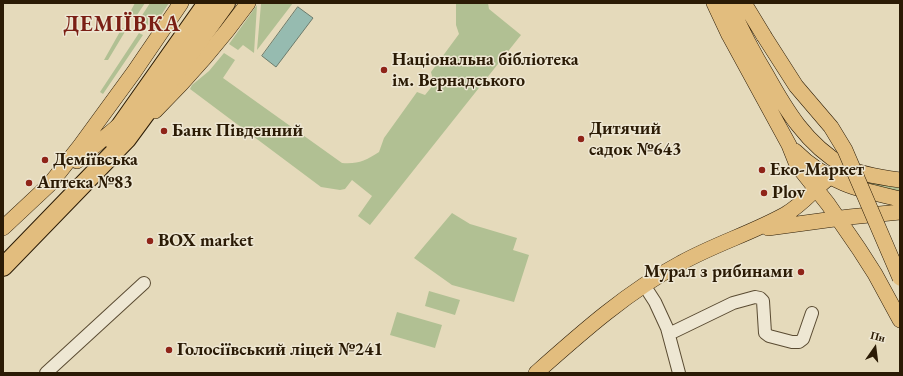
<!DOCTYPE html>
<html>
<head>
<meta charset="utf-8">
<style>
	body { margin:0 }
	#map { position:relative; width:903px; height:376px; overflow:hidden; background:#e5dabb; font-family:"EB Garamond",serif }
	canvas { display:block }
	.frame { position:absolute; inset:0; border:4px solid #2b1b05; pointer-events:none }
	.north { position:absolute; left:855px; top:328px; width:40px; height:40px; -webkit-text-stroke:3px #eee7d3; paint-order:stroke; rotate:14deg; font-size:11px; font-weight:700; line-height:16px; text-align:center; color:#2b1b05 }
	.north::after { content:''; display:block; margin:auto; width:14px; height:18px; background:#2b1b05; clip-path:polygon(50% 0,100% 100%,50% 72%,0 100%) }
</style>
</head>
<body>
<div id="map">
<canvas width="903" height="376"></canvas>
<div class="frame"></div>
<div class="north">Пн</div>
</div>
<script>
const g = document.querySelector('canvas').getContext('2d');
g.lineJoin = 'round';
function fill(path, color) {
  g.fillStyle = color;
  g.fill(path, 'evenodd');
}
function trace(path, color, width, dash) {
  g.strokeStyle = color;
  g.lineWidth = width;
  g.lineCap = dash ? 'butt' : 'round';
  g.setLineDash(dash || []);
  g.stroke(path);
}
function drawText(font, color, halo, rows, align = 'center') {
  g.font = font + ' "EB Garamond",serif';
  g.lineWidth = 3;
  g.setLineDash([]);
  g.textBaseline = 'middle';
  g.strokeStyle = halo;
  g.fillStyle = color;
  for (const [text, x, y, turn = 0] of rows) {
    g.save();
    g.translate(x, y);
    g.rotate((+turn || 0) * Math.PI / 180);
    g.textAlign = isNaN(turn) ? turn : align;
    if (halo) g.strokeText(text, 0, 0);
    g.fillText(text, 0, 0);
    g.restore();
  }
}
const green = new Path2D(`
	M 135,3 L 145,3 L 135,18 L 129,14 Z
	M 150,3 L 169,3 L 156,23 L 148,25 L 139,20 Z
	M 262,3 L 293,3 L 257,50 L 261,4 Z
	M 456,3 L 488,3 L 489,9 L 521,35 L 370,225 L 358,216 L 372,196 L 352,180 L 345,189 L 340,190 L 321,187 L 190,89 L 192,85 L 209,71 L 224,53 L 235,60 L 223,78 L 342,163 C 359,164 365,161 379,152 L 384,138 L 417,92 L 425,95 L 434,84 L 431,72 L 459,34 L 456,25 Z
	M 257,5 L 254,53 L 243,45 L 238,50 L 229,44 Z
	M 122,28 L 126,30 L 108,60 L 104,60 Z
	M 139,33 L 143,35 L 103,94 L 100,92 Z
	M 863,180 L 900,188 L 900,193 L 864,183 Z
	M 452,213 L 470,224 L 517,238 L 513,250 L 529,255 L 514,302 L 452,285 L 414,258 Z
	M 429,291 L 460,300 L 455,315 L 425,306 Z
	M 397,312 L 442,325 L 435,348 L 390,335 Z`);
const water = new Path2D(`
	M 298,7 L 313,18 L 276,67 L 262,56 Z`);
const minor = new Path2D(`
	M 644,285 L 655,302 L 667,328 L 679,373
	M 669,334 L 733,303 L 755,297 L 760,298 L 763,301 L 765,333 L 769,336 L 792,342 L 799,342 L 803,339 L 812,313
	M 46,373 L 144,283`);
const major = new Path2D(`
	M 714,3 L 729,35 L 789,145 L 797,165 L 828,204 L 859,249 L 875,274 L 900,320
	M 729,3 C 740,27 752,51 766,74 C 786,110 806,144 844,166 C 856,173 885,178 900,180
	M 744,3 L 764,36
	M 155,111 C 190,76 219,43 248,3
	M 795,151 C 826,182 859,190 900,199
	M 77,161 L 118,126
	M 3,228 L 50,184 L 80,146 L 134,72 L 181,3
	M 768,228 L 849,217 L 900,212
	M 536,373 C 581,333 628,291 681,263 C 715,244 752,233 786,214 C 803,204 815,188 830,177 C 835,173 840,170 845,166`);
const highway = new Path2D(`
	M 111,139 L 207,3
	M 3,267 L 127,139 L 185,60 L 226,3`);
const majorBridge = new Path2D(`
	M 764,36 L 796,86 L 831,127 L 845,150 L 900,278`);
const markers = [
	[384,70,4,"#8f2418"],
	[164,131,4,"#8f2418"],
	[581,139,4,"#8f2418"],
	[45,160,4,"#8f2418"],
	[762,170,4,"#8f2418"],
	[29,183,4,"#8f2418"],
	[764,193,4,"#8f2418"],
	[150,241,4,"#8f2418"],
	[801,272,4,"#8f2418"],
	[169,350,4,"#8f2418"]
];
const poiNames = [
	["Національна бібліотека",392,60],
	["ім. Вернадського",392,81],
	["Дитячий",589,129],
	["садок №643",589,150],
	["Банк Південний",172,131],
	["Деміївська",53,160],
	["Еко-Маркет",770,170],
	["Аптека №83",37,183],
	["Plov",772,193],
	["BOX market",158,241],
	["Мурал з рибинами",793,272,"right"],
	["Голосіївський ліцей №241",177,350]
];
const districtNames = [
	["ДЕМІЇВКА",122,25]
];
fill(green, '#b1c093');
fill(water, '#96bbb0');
trace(water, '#6b7b6c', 1);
trace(minor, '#5a4b32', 14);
trace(major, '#2b1b05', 16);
trace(highway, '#2b1b05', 20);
trace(minor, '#eee7d3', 12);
trace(major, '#e2bd7e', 15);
trace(highway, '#e2bd7e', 18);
trace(majorBridge, '#2b1b05', 16, []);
trace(majorBridge, '#e2bd7e', 15);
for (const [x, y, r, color] of markers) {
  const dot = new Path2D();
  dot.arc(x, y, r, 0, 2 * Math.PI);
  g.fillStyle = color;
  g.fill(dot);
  trace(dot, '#eee7d3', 1.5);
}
drawText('bold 18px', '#2b1b05', '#eee7d3', poiNames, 'left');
g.letterSpacing = '1px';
drawText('bold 22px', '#7a1f14', '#eee7d3', districtNames);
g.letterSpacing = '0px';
</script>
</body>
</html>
